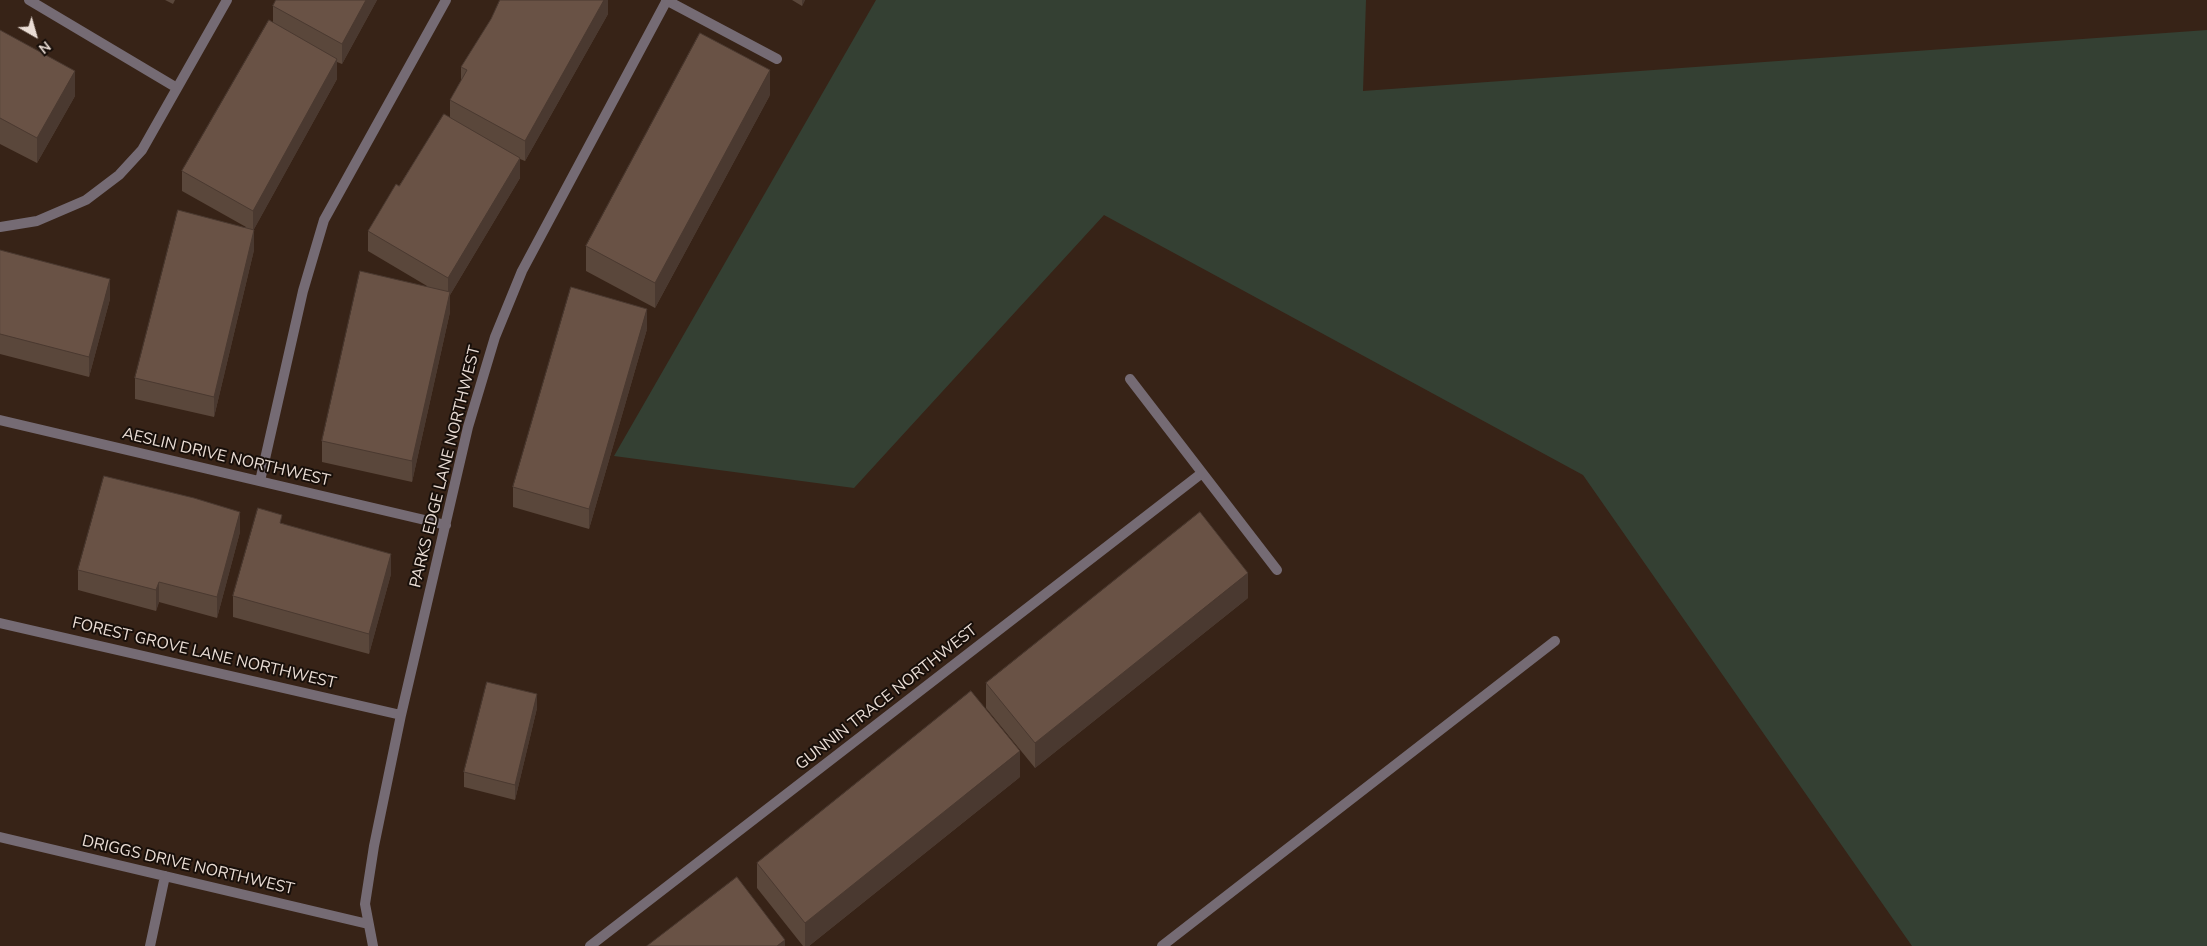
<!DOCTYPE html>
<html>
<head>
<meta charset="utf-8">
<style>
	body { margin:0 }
	#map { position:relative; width:2207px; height:946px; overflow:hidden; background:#372317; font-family:"Nunito Sans",sans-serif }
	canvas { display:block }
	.north { position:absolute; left:10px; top:10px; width:50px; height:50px; -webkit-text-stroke:4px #180f0a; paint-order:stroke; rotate:142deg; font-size:14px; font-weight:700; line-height:20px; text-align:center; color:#eaddd5 }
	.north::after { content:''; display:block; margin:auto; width:18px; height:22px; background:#eaddd5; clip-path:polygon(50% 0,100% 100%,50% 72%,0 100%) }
</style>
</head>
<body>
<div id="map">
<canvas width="2207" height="946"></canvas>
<div class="north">N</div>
</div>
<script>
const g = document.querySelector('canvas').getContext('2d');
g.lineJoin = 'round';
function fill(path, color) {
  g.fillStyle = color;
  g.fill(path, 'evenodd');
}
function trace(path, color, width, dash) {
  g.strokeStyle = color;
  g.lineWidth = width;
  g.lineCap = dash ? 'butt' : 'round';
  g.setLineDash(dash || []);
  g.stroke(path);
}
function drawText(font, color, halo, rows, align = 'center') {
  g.font = font + ' "Nunito Sans",sans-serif';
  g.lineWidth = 4;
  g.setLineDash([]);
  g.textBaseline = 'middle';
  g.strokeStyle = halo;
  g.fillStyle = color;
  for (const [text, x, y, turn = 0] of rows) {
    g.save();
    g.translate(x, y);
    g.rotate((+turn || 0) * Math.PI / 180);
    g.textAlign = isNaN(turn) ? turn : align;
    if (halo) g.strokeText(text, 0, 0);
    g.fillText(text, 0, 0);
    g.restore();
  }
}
const green = new Path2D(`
	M 876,0 L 1366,0 L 1363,91 L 2207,30 L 2207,946 L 1912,946 L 1583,475 L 1104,215 L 854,488 L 614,456 Z`);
const lane = new Path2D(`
	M 1162,946 L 1555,641`);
const street = new Path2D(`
	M 29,0 L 177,88
	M 666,0 L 777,59
	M 0,227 L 37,221 L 86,200 L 119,175 L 142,150 L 227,0
	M 1130,379 L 1277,570
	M 0,420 L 446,525
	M 260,481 L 303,291 L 324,220 L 446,0
	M 0,623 L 401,715
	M 0,837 L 368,924
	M 150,946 L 165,876
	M 373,946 L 365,904 L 374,846 L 401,715 L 468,427 L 495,337 L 522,271 L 667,0
	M 590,946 L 1202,473`);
const wall = new Path2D(`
	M 165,0 L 175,0 L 173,4 Z
	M 276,0 L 377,0 L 342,64 L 337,62 L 337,79 L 254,229 L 254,250 L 214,417 L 135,399 L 135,378 L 246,227 L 182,191 L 182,171 L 273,22 L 273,6 Z
	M 608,0 L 608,14 L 525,161 L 520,159 L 520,178 L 450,295 L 450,312 L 412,482 L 322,462 L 322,441 L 427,286 L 368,251 L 368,231 L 399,186 L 450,117 L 450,100 L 461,81 L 461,67 Z
	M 792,0 L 805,0 L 802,6 Z
	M 0,30 L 75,96 L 37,163 L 0,144 Z
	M 770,95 L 655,308 L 586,271 L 586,246 Z
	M 0,250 L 110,299 L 89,377 L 0,354 Z
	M 647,329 L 589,529 L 513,507 L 513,487 Z
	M 282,523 L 391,574 L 369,654 L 233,617 L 233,596 Z
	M 240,532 L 217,618 L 159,602 L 156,611 L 78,590 L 78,570 Z
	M 1248,598 L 1035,768 L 986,708 L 986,683 Z
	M 537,708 L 515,800 L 464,787 L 464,772 Z
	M 1020,777 L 809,946 L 803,946 L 757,888 L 757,863 Z`);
const shadedWall = new Path2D(`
	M 366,0 L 377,0 L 342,64 L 342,44 Z
	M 604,0 L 608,0 L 608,14 L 525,161 L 525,141 Z
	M 802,0 L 805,0 L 802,6 Z
	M 337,59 L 337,79 L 253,231 L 253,211 Z
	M 770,70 L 770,95 L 655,308 L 655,283 Z
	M 75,71 L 75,96 L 37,163 L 37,138 Z
	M 520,158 L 520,178 L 450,295 L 450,312 L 412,482 L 412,461 L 448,299 L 448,278 Z
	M 254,230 L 254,250 L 214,417 L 214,397 Z
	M 110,279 L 110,299 L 89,377 L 89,357 Z
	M 647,309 L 647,329 L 589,529 L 589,509 Z
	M 240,512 L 240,532 L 217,618 L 217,597 Z
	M 391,554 L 391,574 L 369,654 L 369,634 Z
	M 1248,573 L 1248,598 L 1035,768 L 1035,743 Z
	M 159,582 L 159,602 L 156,611 L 156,590 Z
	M 537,694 L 537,708 L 515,800 L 515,785 Z
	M 1020,751 L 1020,777 L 809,946 L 805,946 L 805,923 Z
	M 785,940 L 785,946 L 777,946 Z`);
const building = new Path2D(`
	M 276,0 L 366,0 L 342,44 L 273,6 Z
	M 500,0 L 604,0 L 525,141 L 450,100 L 467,70 L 461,67 L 491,19 Z
	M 269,20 L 337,59 L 253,211 L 182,171 Z
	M 0,30 L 75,71 L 37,138 L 0,118 Z
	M 700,33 L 770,70 L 655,283 L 586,246 Z
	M 444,114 L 520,158 L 448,278 L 368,231 L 396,184 L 399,186 Z
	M 178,210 L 254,230 L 214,397 L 135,378 Z
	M 0,250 L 110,279 L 89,357 L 0,334 Z
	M 360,271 L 450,292 L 412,461 L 322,441 Z
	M 571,287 L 647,309 L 589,509 L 513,487 Z
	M 104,476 L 194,498 L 240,512 L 217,597 L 159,582 L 156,590 L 78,570 Z
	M 258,508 L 282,515 L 280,523 L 391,554 L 369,634 L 233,596 Z
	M 1200,512 L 1248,573 L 1035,743 L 986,683 Z
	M 487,682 L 537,694 L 515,785 L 464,772 Z
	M 971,691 L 1020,751 L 805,923 L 757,863 Z
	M 737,877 L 785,940 L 777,946 L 647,946 Z`);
const streetNames = [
	["AESLIN DRIVE NORTHWEST",226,458,13],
	["PARKS EDGE LANE NORTHWEST",446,467,-76],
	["FOREST GROVE LANE NORTHWEST",204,654,13],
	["GUNNIN TRACE NORTHWEST",887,698,-38],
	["DRIGGS DRIVE NORTHWEST",188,866,13]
];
fill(green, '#344033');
trace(lane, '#756b74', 10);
trace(street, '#756b74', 10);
fill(wall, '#5a473b');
fill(shadedWall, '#4a3930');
fill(building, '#695245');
trace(building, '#4a3930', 1);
drawText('16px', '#eaddd5', '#180f0a', streetNames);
</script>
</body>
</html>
